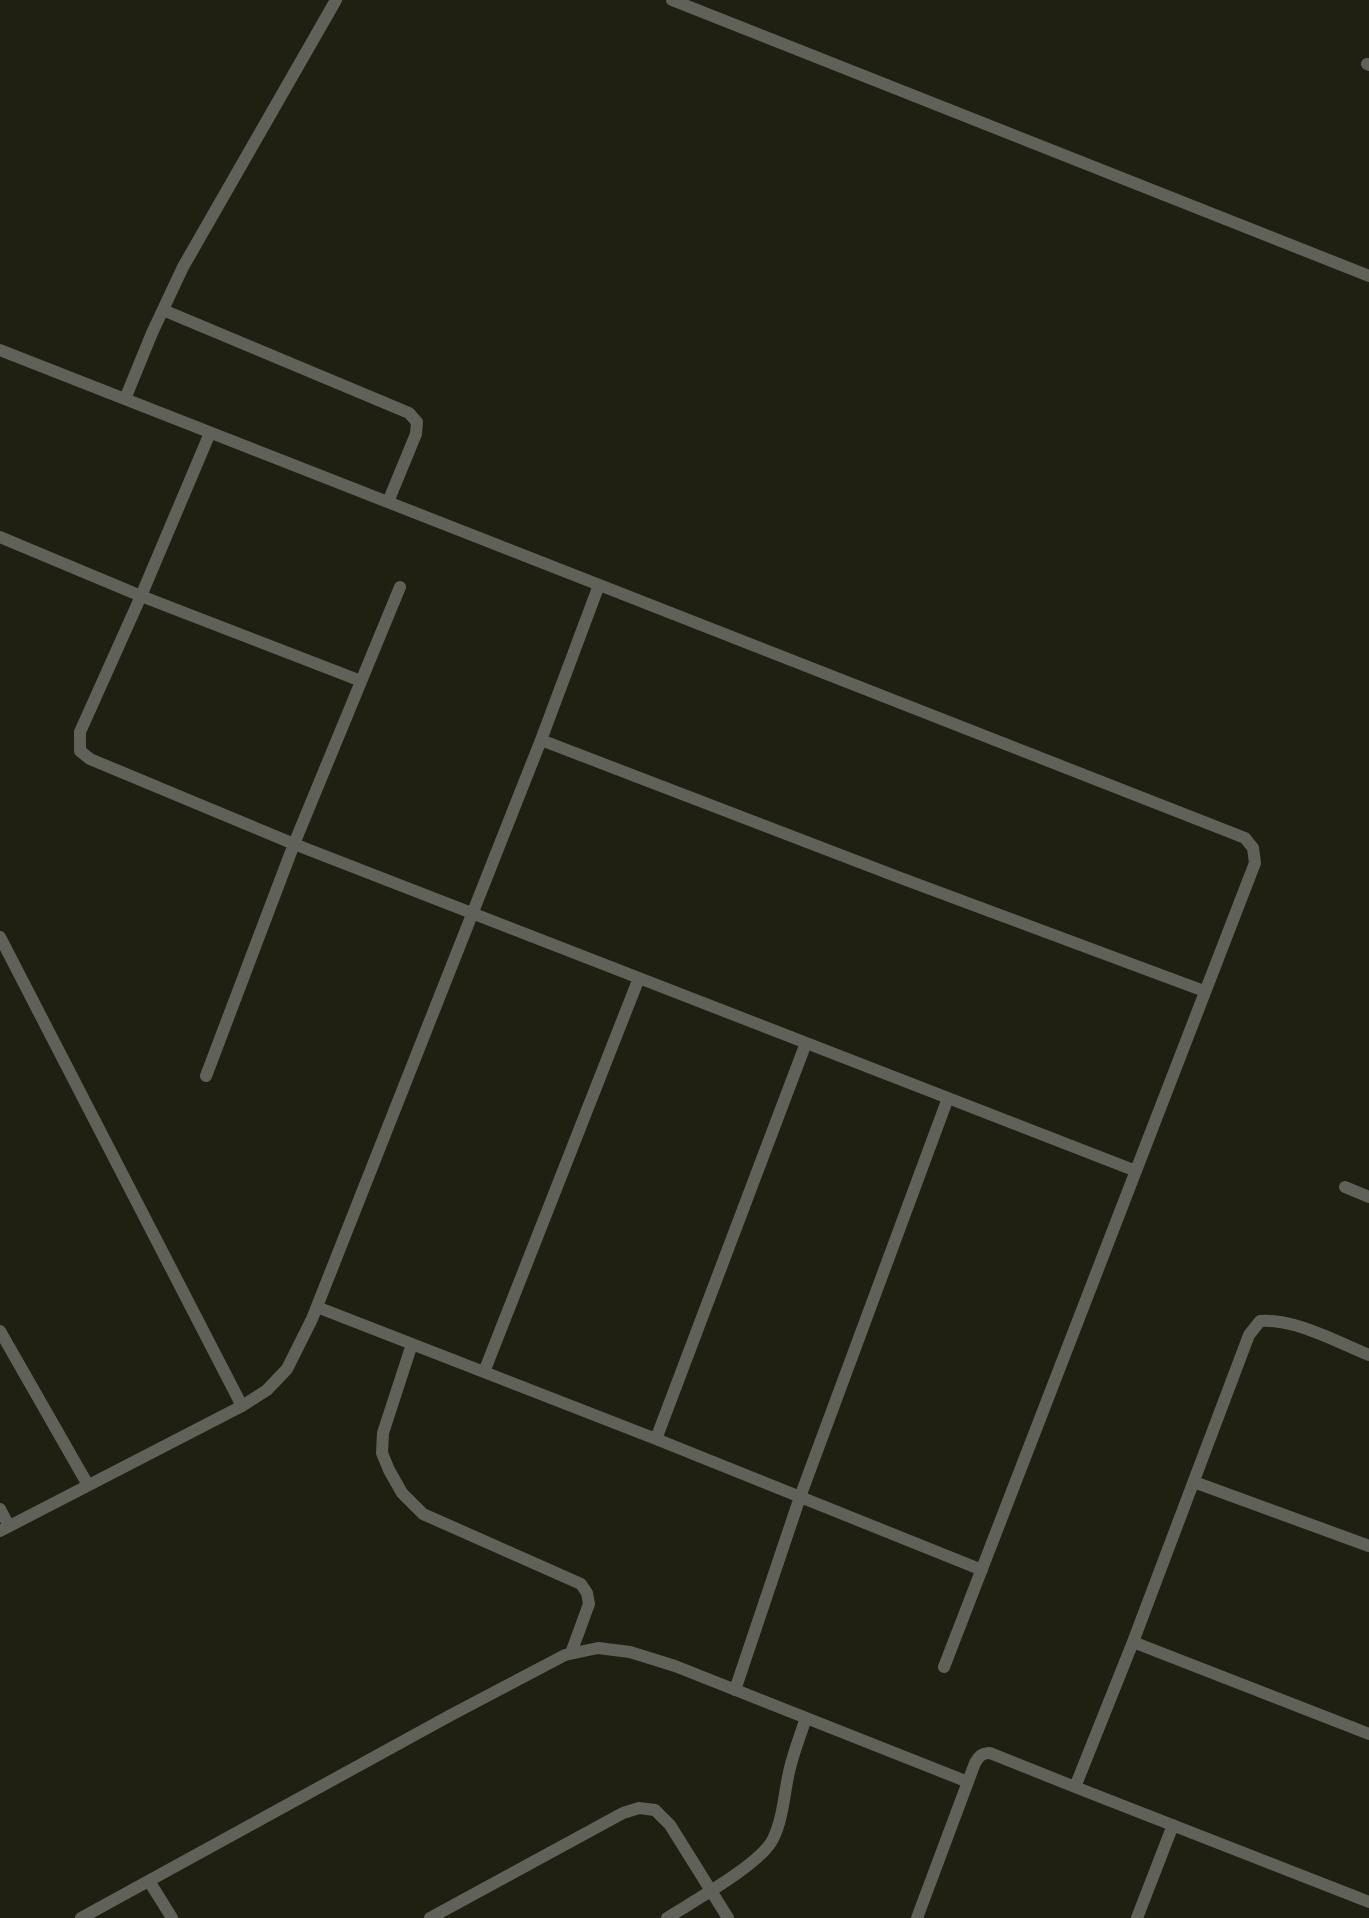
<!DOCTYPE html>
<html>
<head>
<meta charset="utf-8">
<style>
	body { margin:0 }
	canvas { display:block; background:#1f2011 }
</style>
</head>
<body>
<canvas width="1369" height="1918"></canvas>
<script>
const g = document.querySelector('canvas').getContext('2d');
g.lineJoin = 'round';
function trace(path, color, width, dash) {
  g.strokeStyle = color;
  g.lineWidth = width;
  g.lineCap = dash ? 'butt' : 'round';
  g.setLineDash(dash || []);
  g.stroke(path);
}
const street = new Path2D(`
	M 672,0 L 1369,276
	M 1367,64 L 1369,65
	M 163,310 L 409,413 L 417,422 L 416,434 L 388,502
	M 0,350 L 1245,838 L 1253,848 L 1255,863 L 944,1667
	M 125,399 L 152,333 L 183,267 L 336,0
	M 210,433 L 141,596 L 80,732 L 80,751 L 90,759 L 294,844 L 1136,1171
	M 0,537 L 141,596 L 361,681
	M 541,740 L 898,877 L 1204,991
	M 0,937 L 242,1406
	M 206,1076 L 294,844 L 400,587
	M 1345,1187 L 1369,1197
	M 317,1307 L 656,1439 L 982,1570
	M 0,1331 L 88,1485
	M 412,1344 L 383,1433 L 382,1453 L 389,1470 L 402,1493 L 423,1514 L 581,1584 L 587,1593 L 589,1604 L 571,1653
	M 484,1372 L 639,978
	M 656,1439 L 806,1043
	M 1194,1482 L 1369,1546
	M 0,1509 L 9,1526
	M 0,1531 L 242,1406 L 267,1390 L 287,1369 L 312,1319 L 541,740 L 599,585
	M 1133,1642 L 1369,1734
	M 735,1690 L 800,1497 L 948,1098
	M 1075,1787 L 1369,1902
	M 149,1881 L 172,1918
	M 81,1918 L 451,1715 L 565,1655 L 598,1648 L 630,1652 L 675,1666 L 968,1782
	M 430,1918 L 623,1813 L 639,1808 L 655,1810 L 670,1825 L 728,1918
	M 667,1918 C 692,1902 761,1864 773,1839 C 783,1819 784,1794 789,1772 C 793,1754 800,1736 806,1718
	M 917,1918 L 975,1763 C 979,1756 982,1753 990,1753 L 1075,1787 L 1133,1642 L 1249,1335 L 1260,1321 C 1294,1318 1337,1342 1369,1355
	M 1137,1918 L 1173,1825`);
trace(street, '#606159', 12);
</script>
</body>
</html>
